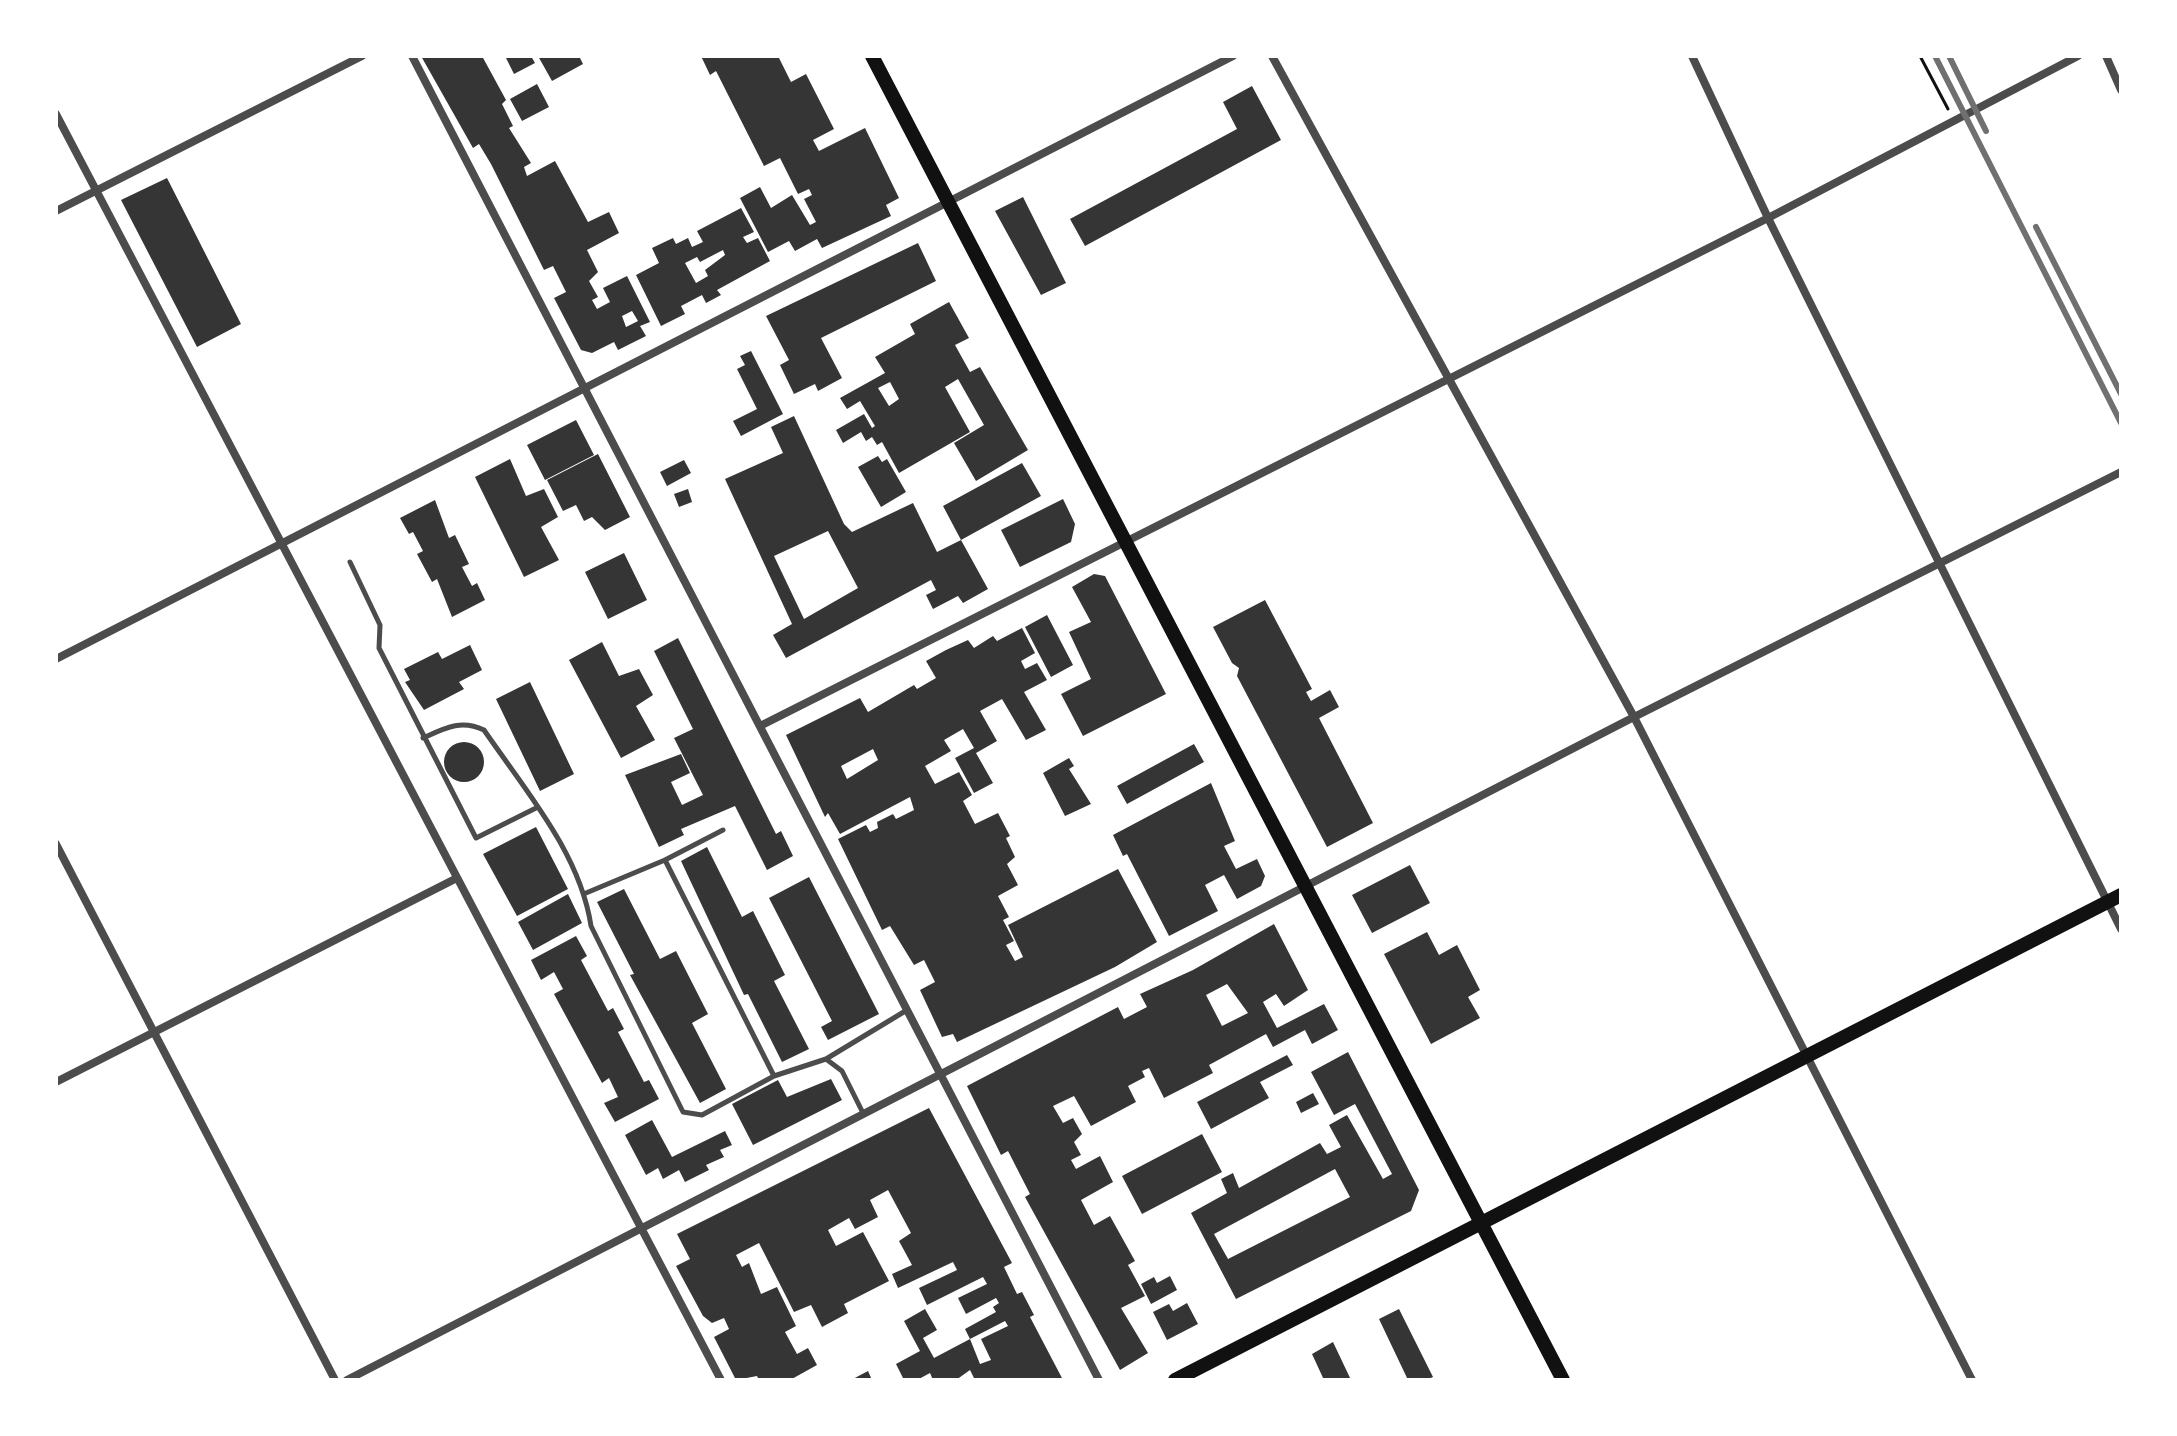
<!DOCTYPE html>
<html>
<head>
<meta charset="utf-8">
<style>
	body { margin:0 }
	#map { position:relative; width:2177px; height:1436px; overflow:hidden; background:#fff; font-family:Overpass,sans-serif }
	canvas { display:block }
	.frame { position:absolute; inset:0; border:58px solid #fff; pointer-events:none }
</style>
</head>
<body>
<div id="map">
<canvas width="2177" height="1436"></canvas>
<div class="frame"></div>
</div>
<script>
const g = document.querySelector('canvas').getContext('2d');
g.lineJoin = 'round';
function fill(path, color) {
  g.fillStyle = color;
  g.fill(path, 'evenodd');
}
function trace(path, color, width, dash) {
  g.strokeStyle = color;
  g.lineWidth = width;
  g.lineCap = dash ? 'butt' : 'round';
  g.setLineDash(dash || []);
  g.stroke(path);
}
const building = new Path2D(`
	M 421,56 L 482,56 L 506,100 L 502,104 L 513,126 L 509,128 L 531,163 L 524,167 L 527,176 L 555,161 L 588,222 L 609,212 L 619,233 L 587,250 L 598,272 L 589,281 L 598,297 L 592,300 L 597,309 L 610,302 L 603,288 L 627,276 L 650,322 L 640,326 L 646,336 L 618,350 L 614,342 L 592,353 L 581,350 L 554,298 L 566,292 L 553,266 L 544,270 L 491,164 L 479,144 L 473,148 ZM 632,311 L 638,321 L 626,327 L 622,316 Z
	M 505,56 L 531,56 L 535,63 L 514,74 Z
	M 538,56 L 579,56 L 583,64 L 552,81 Z
	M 701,56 L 778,56 L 791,82 L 806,74 L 834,129 L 813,140 L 819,151 L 865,128 L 899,198 L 886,205 L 891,216 L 822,248 L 817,239 L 795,251 L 789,241 L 768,252 L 740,198 L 760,187 L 771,208 L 792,195 L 810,225 L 816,222 L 804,199 L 812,195 L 809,189 L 798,194 L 780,158 L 764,166 L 716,71 L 710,75 Z
	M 537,84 L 549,107 L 522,121 L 510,99 Z
	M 1252,86 L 1281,140 L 1085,246 L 1070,219 L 1237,129 L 1223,102 Z
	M 167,178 L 241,324 L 197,347 L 121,200 Z
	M 1023,197 L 1066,283 L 1041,295 L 995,211 Z
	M 741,208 L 754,232 L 743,237 L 747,243 L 758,238 L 770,261 L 717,290 L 721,295 L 706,303 L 702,295 L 681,306 L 685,314 L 661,326 L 636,275 L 659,263 L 652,248 L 673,238 L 676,244 L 688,238 L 692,247 L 703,242 L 697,231 ZM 723,250 L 725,255 L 705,270 L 708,276 L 696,283 L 685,263 L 697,257 L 700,262 Z
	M 918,243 L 936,281 L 821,338 L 842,378 L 818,391 L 815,384 L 794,394 L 780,365 L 789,360 L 766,316 Z
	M 949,302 L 969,338 L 955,345 L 970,372 L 980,367 L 1028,450 L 976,481 L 954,443 L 984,425 L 958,379 L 945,387 L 970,432 L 899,473 L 882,442 L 877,445 L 872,437 L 866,441 L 861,432 L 843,443 L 836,430 L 864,414 L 872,428 L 875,426 L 860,401 L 847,409 L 840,398 L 885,373 L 875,357 L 915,334 L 910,324 ZM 890,382 L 899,399 L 889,406 L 878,388 Z
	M 751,351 L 783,414 L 741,436 L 733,421 L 757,409 L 737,369 L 745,365 L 740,356 Z
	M 794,416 L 844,524 L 852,532 L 913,503 L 937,552 L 961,540 L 988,589 L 963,603 L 958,596 L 933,609 L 926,595 L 936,590 L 931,580 L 786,658 L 773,635 L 792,624 L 725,479 L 783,453 L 771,427 ZM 828,531 L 858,588 L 804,619 L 774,556 Z
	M 576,420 L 594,455 L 545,480 L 527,445 Z
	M 598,454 L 630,517 L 605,530 L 592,517 L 584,521 L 576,505 L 563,511 L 547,480 Z
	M 878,456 L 882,462 L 887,459 L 906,492 L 881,507 L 858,467 Z
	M 510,459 L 526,496 L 544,489 L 558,517 L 541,527 L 559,560 L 524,577 L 475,477 Z
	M 684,460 L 691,473 L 667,486 L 660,472 Z
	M 1022,463 L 1041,496 L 961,540 L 943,506 Z
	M 688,489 L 692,502 L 679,507 L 674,494 Z
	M 1063,499 L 1075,524 L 1071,542 L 1020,567 L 1001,530 Z
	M 435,500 L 449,538 L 455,535 L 469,564 L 462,567 L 472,586 L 477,583 L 485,600 L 452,617 L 437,579 L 432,582 L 417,554 L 423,551 L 413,532 L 409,534 L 400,518 Z
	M 624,553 L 647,600 L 608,619 L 585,572 Z
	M 1094,574 L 1105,576 L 1166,694 L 1083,736 L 1061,694 L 1091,679 L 1069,632 L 1091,622 L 1072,587 Z
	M 1265,600 L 1312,689 L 1306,692 L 1311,701 L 1330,690 L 1339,707 L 1319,718 L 1373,823 L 1327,847 L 1237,676 L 1239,668 L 1232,663 L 1213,627 Z
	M 1047,615 L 1073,665 L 1051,677 L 1025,627 Z
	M 1022,628 L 1035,653 L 1021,661 L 1025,669 L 1037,663 L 1047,680 L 1024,692 L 1046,730 L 1026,740 L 1002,699 L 980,711 L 997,741 L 976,753 L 993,783 L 974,793 L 955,758 L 974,748 L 963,729 L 944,740 L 951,751 L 925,766 L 935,784 L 959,772 L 972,795 L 963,801 L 975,824 L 998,813 L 1010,836 L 1006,838 L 1015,857 L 1007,864 L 1018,885 L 998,896 L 1009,917 L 1003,920 L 1014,941 L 1006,945 L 1015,961 L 1023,957 L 1008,925 L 1118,869 L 1157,942 L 1115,967 L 957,1042 L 953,1034 L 942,1037 L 920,990 L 935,982 L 924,960 L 914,965 L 890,926 L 882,930 L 838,839 L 866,825 L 870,832 L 878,828 L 877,822 L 893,814 L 896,819 L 914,810 L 910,797 L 840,834 L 828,813 L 825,817 L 786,735 L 860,698 L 868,712 L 914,685 L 917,689 L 936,678 L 926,661 L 946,650 L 968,640 L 974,648 L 993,636 L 997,641 ZM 873,749 L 878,760 L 847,779 L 841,766 Z
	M 678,638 L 776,834 L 781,831 L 793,856 L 767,870 L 735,806 L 681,829 L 684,835 L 659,847 L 625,775 L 681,754 L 690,773 L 671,782 L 682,805 L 703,795 L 674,738 L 693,729 L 654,651 Z
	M 602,642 L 619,676 L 639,669 L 653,695 L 636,706 L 655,740 L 621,758 L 569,660 Z
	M 470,645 L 482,670 L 459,682 L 464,689 L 424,710 L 405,682 L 410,680 L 404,669 L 438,652 L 442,659 Z
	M 530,682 L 574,774 L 540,791 L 496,699 Z
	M444 762a20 20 0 1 1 40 0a20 20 0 1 1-40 0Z
	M 1194,744 L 1204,762 L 1127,804 L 1117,786 Z
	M 1069,758 L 1074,766 L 1069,769 L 1091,804 L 1065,816 L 1043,773 Z
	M 1211,783 L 1235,841 L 1224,846 L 1236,869 L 1257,859 L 1265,876 L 1261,886 L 1237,899 L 1224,875 L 1205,885 L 1218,911 L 1169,936 L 1127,854 L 1123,856 L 1113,835 Z
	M 536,827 L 568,889 L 517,916 L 483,854 Z
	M 707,847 L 742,917 L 753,911 L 785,975 L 774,981 L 809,1049 L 782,1062 L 748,994 L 744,995 L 681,861 Z
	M 1410,865 L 1430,903 L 1372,933 L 1352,895 Z
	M 809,877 L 879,1014 L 828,1040 L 821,1027 L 832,1021 L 769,898 Z
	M 624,889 L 660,959 L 676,951 L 708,1014 L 692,1023 L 726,1089 L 700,1103 L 630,975 L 634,974 L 597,902 Z
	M 568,894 L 582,923 L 533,950 L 518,922 Z
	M 1274,924 L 1308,990 L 1284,1006 L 1276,994 L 1263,1002 L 1277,1028 L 1324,1004 L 1338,1030 L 1312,1044 L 1305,1030 L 1273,1047 L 1266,1034 L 1209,1065 L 1213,1073 L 1164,1098 L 1149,1068 L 1142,1071 L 1145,1077 L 1128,1086 L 1136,1102 L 1091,1126 L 1074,1096 L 1053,1106 L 1063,1123 L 1073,1118 L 1082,1134 L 1074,1142 L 1081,1155 L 1071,1160 L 1076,1169 L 1100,1156 L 1113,1182 L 1081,1200 L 1094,1225 L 1110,1216 L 1135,1261 L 1128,1265 L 1145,1296 L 1121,1308 L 1148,1353 L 1120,1370 L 1025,1197 L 1030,1194 L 1008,1151 L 1001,1155 L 967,1086 L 1118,1007 L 1124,1019 L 1147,1007 L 1140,994 L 1193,970 ZM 1227,984 L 1248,1013 L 1222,1026 L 1206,995 Z
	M 1427,932 L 1439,955 L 1457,945 L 1480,990 L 1468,997 L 1480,1018 L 1431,1044 L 1384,954 Z
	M 576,936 L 587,956 L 581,960 L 608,1011 L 613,1008 L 624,1029 L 618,1032 L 644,1082 L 649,1080 L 659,1099 L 615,1122 L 604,1103 L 618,1097 L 609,1078 L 602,1083 L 554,994 L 563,989 L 554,972 L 541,980 L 531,960 Z
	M 1348,1052 L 1419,1190 L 1411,1211 L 1236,1299 L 1191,1213 L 1227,1193 L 1221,1179 L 1233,1173 L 1239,1188 L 1320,1143 L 1327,1154 L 1341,1147 L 1329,1125 L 1347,1115 L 1383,1179 L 1392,1174 L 1355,1104 L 1334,1115 L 1311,1072 ZM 1335,1169 L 1350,1197 L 1228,1259 L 1214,1234 Z
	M 1287,1055 L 1293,1065 L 1260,1082 L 1269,1098 L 1211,1129 L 1197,1102 Z
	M 831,1079 L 842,1100 L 753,1145 L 732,1104 L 778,1080 L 787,1097 Z
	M 1313,1093 L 1319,1104 L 1301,1113 L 1296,1102 Z
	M 929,1108 L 1012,1263 L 1004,1267 L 1017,1294 L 1022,1292 L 1034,1315 L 1030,1317 L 1063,1380 L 975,1380 L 970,1370 L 956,1380 L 933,1380 L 930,1373 L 917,1380 L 904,1380 L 896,1364 L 920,1351 L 904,1321 L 925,1309 L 937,1330 L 923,1338 L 934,1358 L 970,1339 L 965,1329 L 996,1312 L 993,1307 L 999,1303 L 996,1298 L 966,1314 L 958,1298 L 987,1284 L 983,1277 L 927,1305 L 919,1288 L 957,1270 L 953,1262 L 898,1288 L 892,1274 L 912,1265 L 899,1241 L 911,1233 L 888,1190 L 870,1200 L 878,1217 L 855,1229 L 849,1218 L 828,1230 L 836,1246 L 863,1232 L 889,1281 L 844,1304 L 848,1313 L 822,1327 L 811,1305 L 794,1312 L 759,1243 L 736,1255 L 742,1267 L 749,1263 L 761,1294 L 777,1287 L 796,1326 L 785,1332 L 797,1354 L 808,1348 L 817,1365 L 790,1380 L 759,1380 L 757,1376 L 736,1380 L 714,1337 L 729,1329 L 724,1318 L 712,1323 L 703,1316 L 676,1266 L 690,1259 L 677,1234 ZM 1005,1321 L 1008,1326 L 981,1339 L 991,1360 L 980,1364 L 970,1339 Z
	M 652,1120 L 672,1157 L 725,1131 L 732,1145 L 720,1150 L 724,1157 L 706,1165 L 709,1170 L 685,1182 L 679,1170 L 663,1179 L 658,1168 L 646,1175 L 625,1135 Z
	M 1202,1134 L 1222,1172 L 1142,1214 L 1122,1176 Z
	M 1170,1276 L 1177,1290 L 1151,1304 L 1141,1284 L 1154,1277 L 1157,1283 Z
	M 1187,1303 L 1198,1324 L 1167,1340 L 1153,1312 L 1169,1304 L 1173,1311 Z
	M 1399,1309 L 1433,1377 L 1426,1380 L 1408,1380 L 1379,1319 Z
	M 1333,1342 L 1351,1380 L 1324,1380 L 1312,1354 Z
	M 868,1371 L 872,1380 L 851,1380 Z`);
const path = new Path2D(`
	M 1920,56 L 1948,109
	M 2121,453 L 2121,455`);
const service = new Path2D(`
	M 350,562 L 380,625 L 379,648 L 476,838 L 538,807
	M 423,738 C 445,728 461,719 484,730 C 525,790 580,853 591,926 L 683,1112 L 702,1115 L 774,1076 L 826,1059 L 842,1071 L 863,1113
	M 665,860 L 723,830
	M 586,893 L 665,860 L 774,1076
	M 826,1059 L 907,1010`);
const minor = new Path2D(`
	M 412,56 L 1099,1380
	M 1272,56 L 1634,717 L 1972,1380
	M 1692,56 L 1768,218 L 2121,929
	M 2106,56 L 2121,90
	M 56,114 L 721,1380
	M 56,211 L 362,56
	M 56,659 L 1233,56
	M 762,725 L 1768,218 L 2078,56
	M 56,844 L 335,1380
	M 56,1082 L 457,878
	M 347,1380 L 1634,717 L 2121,472`);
const secondary = new Path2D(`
	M 872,56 L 1563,1380
	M 1175,1380 L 2121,895`);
const rail = new Path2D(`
	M 1935,56 L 2121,423
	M 1949,56 L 1986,131
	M 2036,227 L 2121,394`);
fill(building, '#353535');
trace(path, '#111', 3);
trace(service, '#4c4c4c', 5);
trace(minor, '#4c4c4c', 8);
trace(secondary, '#111', 14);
trace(rail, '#707070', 6);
</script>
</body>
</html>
